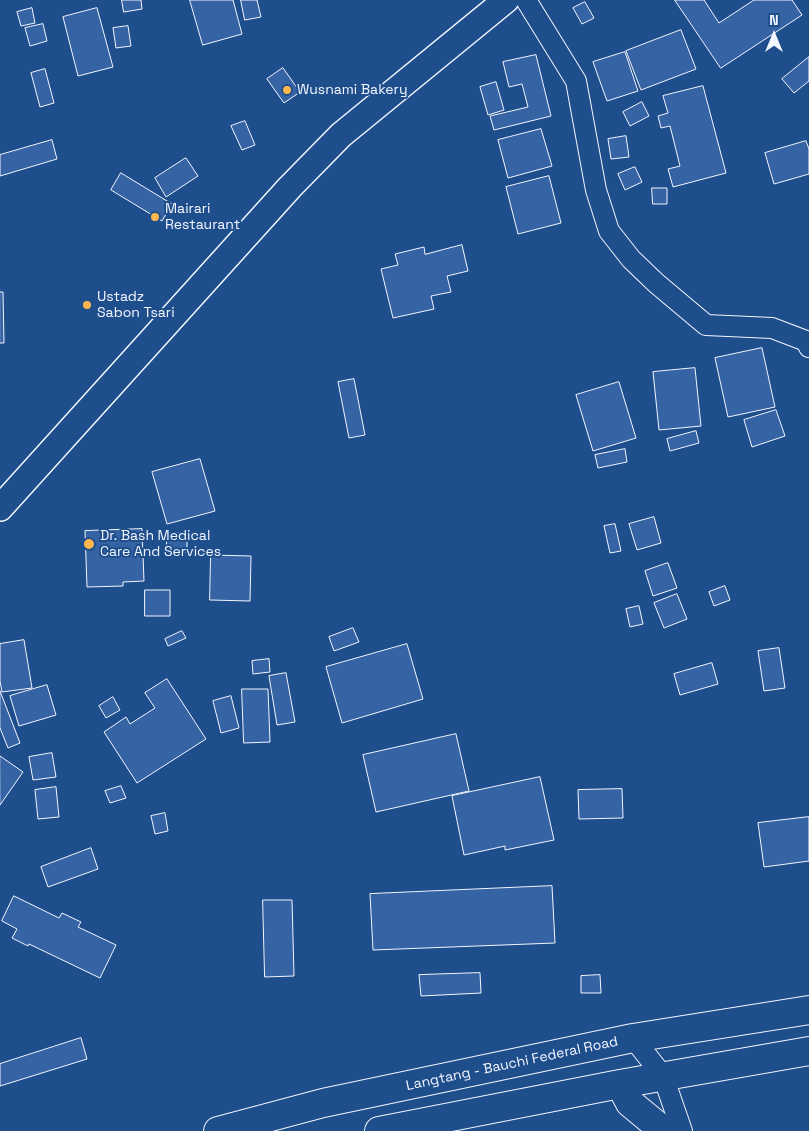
<!DOCTYPE html>
<html>
<head>
<meta charset="utf-8">
<style>
	body { margin:0 }
	#map { position:relative; width:809px; height:1131px; overflow:hidden; background:#1f4e8c; font-family:"Space Grotesk",sans-serif }
	canvas { display:block }
	.north { position:absolute; left:749px; top:10px; width:50px; height:50px; -webkit-text-stroke:4px #1f4e8c; paint-order:stroke; rotate:0deg; font-size:14px; font-weight:700; line-height:20px; text-align:center; color:#f2f6ff }
	.north::after { content:''; display:block; margin:auto; width:18px; height:22px; background:#f2f6ff; clip-path:polygon(50% 0,100% 100%,50% 72%,0 100%) }
</style>
</head>
<body>
<div id="map">
<canvas width="809" height="1131"></canvas>
<div class="north">N</div>
</div>
<script>
const g = document.querySelector('canvas').getContext('2d');
g.lineJoin = 'round';
function fill(path, color) {
  g.fillStyle = color;
  g.fill(path, 'evenodd');
}
function trace(path, color, width, dash) {
  g.strokeStyle = color;
  g.lineWidth = width;
  g.lineCap = dash ? 'butt' : 'round';
  g.setLineDash(dash || []);
  g.stroke(path);
}
function drawText(font, color, halo, rows, align = 'center') {
  g.font = font + ' "Space Grotesk",sans-serif';
  g.lineWidth = 4;
  g.setLineDash([]);
  g.textBaseline = 'middle';
  g.strokeStyle = halo;
  g.fillStyle = color;
  for (const [text, x, y, turn = 0] of rows) {
    g.save();
    g.translate(x, y);
    g.rotate((+turn || 0) * Math.PI / 180);
    g.textAlign = isNaN(turn) ? turn : align;
    if (halo) g.strokeText(text, 0, 0);
    g.fillText(text, 0, 0);
    g.restore();
  }
}
const building = new Path2D(`
	M 122,0 L 141,0 L 142,9 L 124,12 Z
	M 190,0 L 233,0 L 242,34 L 203,45 Z
	M 241,0 L 257,0 L 261,17 L 245,20 Z
	M 675,0 L 704,0 L 719,23 L 754,0 L 792,0 L 802,15 L 721,68 Z
	M 585,2 L 594,18 L 582,24 L 573,8 Z
	M 32,8 L 35,23 L 21,26 L 17,12 Z
	M 97,8 L 113,67 L 78,76 L 63,17 Z
	M 43,24 L 47,41 L 30,46 L 25,28 Z
	M 128,26 L 131,46 L 116,48 L 113,28 Z
	M 681,30 L 696,69 L 641,90 L 626,51 Z
	M 625,52 L 638,91 L 607,101 L 593,62 Z
	M 536,55 L 551,116 L 494,130 L 490,116 L 528,107 L 522,84 L 509,87 L 503,62 Z
	M 809,57 L 809,81 L 794,93 L 782,79 Z
	M 283,68 L 300,92 L 284,103 L 267,79 Z
	M 45,69 L 54,103 L 40,107 L 31,73 Z
	M 496,82 L 504,110 L 488,115 L 480,87 Z
	M 703,86 L 726,173 L 673,187 L 668,169 L 680,166 L 670,126 L 661,128 L 658,116 L 668,113 L 663,96 Z
	M 642,102 L 649,116 L 630,126 L 623,112 Z
	M 245,121 L 255,145 L 242,150 L 231,126 Z
	M 541,129 L 552,166 L 508,178 L 498,140 Z
	M 626,136 L 629,157 L 611,159 L 608,139 Z
	M 52,140 L 57,159 L 0,176 L 0,155 Z
	M 806,141 L 809,149 L 809,174 L 774,184 L 765,153 Z
	M 186,158 L 198,176 L 166,197 L 155,178 Z
	M 635,167 L 642,182 L 625,190 L 618,174 Z
	M 121,173 L 172,204 L 162,221 L 111,190 Z
	M 549,176 L 561,223 L 518,234 L 506,187 Z
	M 652,188 L 667,188 L 667,204 L 653,204 Z
	M 462,245 L 468,271 L 447,276 L 451,292 L 431,296 L 434,309 L 393,318 L 381,269 L 398,265 L 395,254 L 424,247 L 425,254 Z
	M 0,292 L 3,292 L 4,343 L 0,343 Z
	M 762,348 L 775,407 L 728,417 L 715,358 Z
	M 695,368 L 701,426 L 659,430 L 653,372 Z
	M 354,379 L 365,435 L 349,438 L 338,382 Z
	M 619,382 L 636,438 L 593,451 L 576,395 Z
	M 776,410 L 785,436 L 752,447 L 744,420 Z
	M 696,431 L 699,443 L 670,451 L 667,439 Z
	M 625,449 L 627,462 L 598,468 L 595,455 Z
	M 200,459 L 215,511 L 167,524 L 152,472 Z
	M 654,517 L 661,543 L 637,550 L 629,524 Z
	M 615,524 L 621,551 L 610,553 L 604,526 Z
	M 142,529 L 144,581 L 123,582 L 123,586 L 87,587 L 85,531 Z
	M 187,533 L 187,552 L 167,552 L 166,534 Z
	M 211,555 L 251,556 L 250,601 L 210,600 Z
	M 668,563 L 677,588 L 653,596 L 645,571 Z
	M 725,586 L 730,600 L 714,606 L 709,592 Z
	M 145,590 L 170,590 L 170,616 L 145,616 Z
	M 677,594 L 687,619 L 664,628 L 654,603 Z
	M 639,606 L 643,624 L 630,627 L 626,609 Z
	M 353,628 L 359,642 L 334,651 L 329,637 Z
	M 182,631 L 186,638 L 168,646 L 165,639 Z
	M 24,640 L 32,688 L 2,692 L 0,681 L 0,644 Z
	M 407,644 L 423,699 L 342,723 L 326,667 Z
	M 779,648 L 785,688 L 764,691 L 758,651 Z
	M 269,659 L 270,672 L 253,674 L 252,661 Z
	M 712,663 L 718,684 L 680,695 L 674,674 Z
	M 286,673 L 295,722 L 277,725 L 269,676 Z
	M 167,679 L 206,739 L 137,783 L 104,732 L 126,717 L 130,724 L 155,708 L 145,693 Z
	M 47,685 L 56,715 L 19,726 L 10,696 Z
	M 242,689 L 268,689 L 270,742 L 244,743 Z
	M 0,691 L 20,743 L 8,748 L 0,728 Z
	M 231,696 L 239,728 L 221,733 L 213,701 Z
	M 113,697 L 120,710 L 106,718 L 99,706 Z
	M 456,734 L 469,791 L 376,812 L 363,755 Z
	M 52,753 L 56,777 L 33,780 L 29,757 Z
	M 0,756 L 23,772 L 0,805 Z
	M 540,777 L 554,840 L 505,850 L 505,846 L 464,855 L 452,796 Z
	M 121,786 L 126,798 L 110,803 L 105,791 Z
	M 56,787 L 59,817 L 38,819 L 35,790 Z
	M 622,789 L 623,818 L 579,819 L 578,790 Z
	M 165,813 L 168,831 L 155,834 L 151,816 Z
	M 809,817 L 809,861 L 764,867 L 758,823 Z
	M 91,848 L 98,869 L 48,887 L 41,867 Z
	M 552,886 L 555,943 L 373,950 L 370,894 Z
	M 14,896 L 59,918 L 62,913 L 81,922 L 78,927 L 116,945 L 100,978 L 29,944 L 28,946 L 12,938 L 17,929 L 2,921 Z
	M 263,900 L 292,900 L 294,976 L 265,977 Z
	M 480,973 L 481,993 L 421,996 L 419,975 Z
	M 600,975 L 601,993 L 581,993 L 581,976 Z
	M 81,1038 L 87,1059 L 0,1086 L 0,1064 Z`);
const minor = new Path2D(`
	M 526,0 L 576,81 L 596,190 L 609,231 L 631,259 L 656,283 L 706,325 L 772,328 L 806,341 L 809,347
	M 633,1038 L 663,1076 L 682,1131`);
const tertiary = new Path2D(`
	M 0,508 L 290,187 L 341,135 L 506,0`);
const primary = new Path2D(`
	M 620,1084 L 630,1103 L 664,1131
	M 218,1131 L 323,1103 L 633,1038 L 809,1010
	M 379,1131 L 620,1084 L 809,1051`);
const markers = [
	[287,90,5,"#ffb74d"],
	[155,217,5,"#ffb74d"],
	[87,305,5,"#ffb74d"],
	[89,544,6,"#ffb74d"]
];
const poiNames = [
	["Wusnami Bakery",297,90],
	["Mairari",165,209],
	["Restaurant",165,225],
	["Ustadz",97,297],
	["Sabon Tsari",97,313],
	["Dr. Bash Medical",100,536],
	["Care And Services",100,552]
];
const streetNames = [
	["Langtang - Bauchi Federal Road",512,1064,-12]
];
fill(building, '#3563a3');
trace(building, '#f2f6ff', 1);
trace(minor, '#f2f6ff', 22);
trace(tertiary, '#f2f6ff', 28);
trace(primary, '#f2f6ff', 30);
trace(minor, '#1f4e8c', 20);
trace(tertiary, '#1f4e8c', 25);
trace(primary, '#1f4e8c', 28);
for (const [x, y, r, color] of markers) {
  const dot = new Path2D();
  dot.arc(x, y, r, 0, 2 * Math.PI);
  g.fillStyle = color;
  g.fill(dot);
  trace(dot, '#1f4e8c', 2);
}
drawText('14px', '#f2f6ff', '#1f4e8c', poiNames, 'left');
drawText('14px', '#f2f6ff', '#1f4e8c', streetNames);
</script>
</body>
</html>
